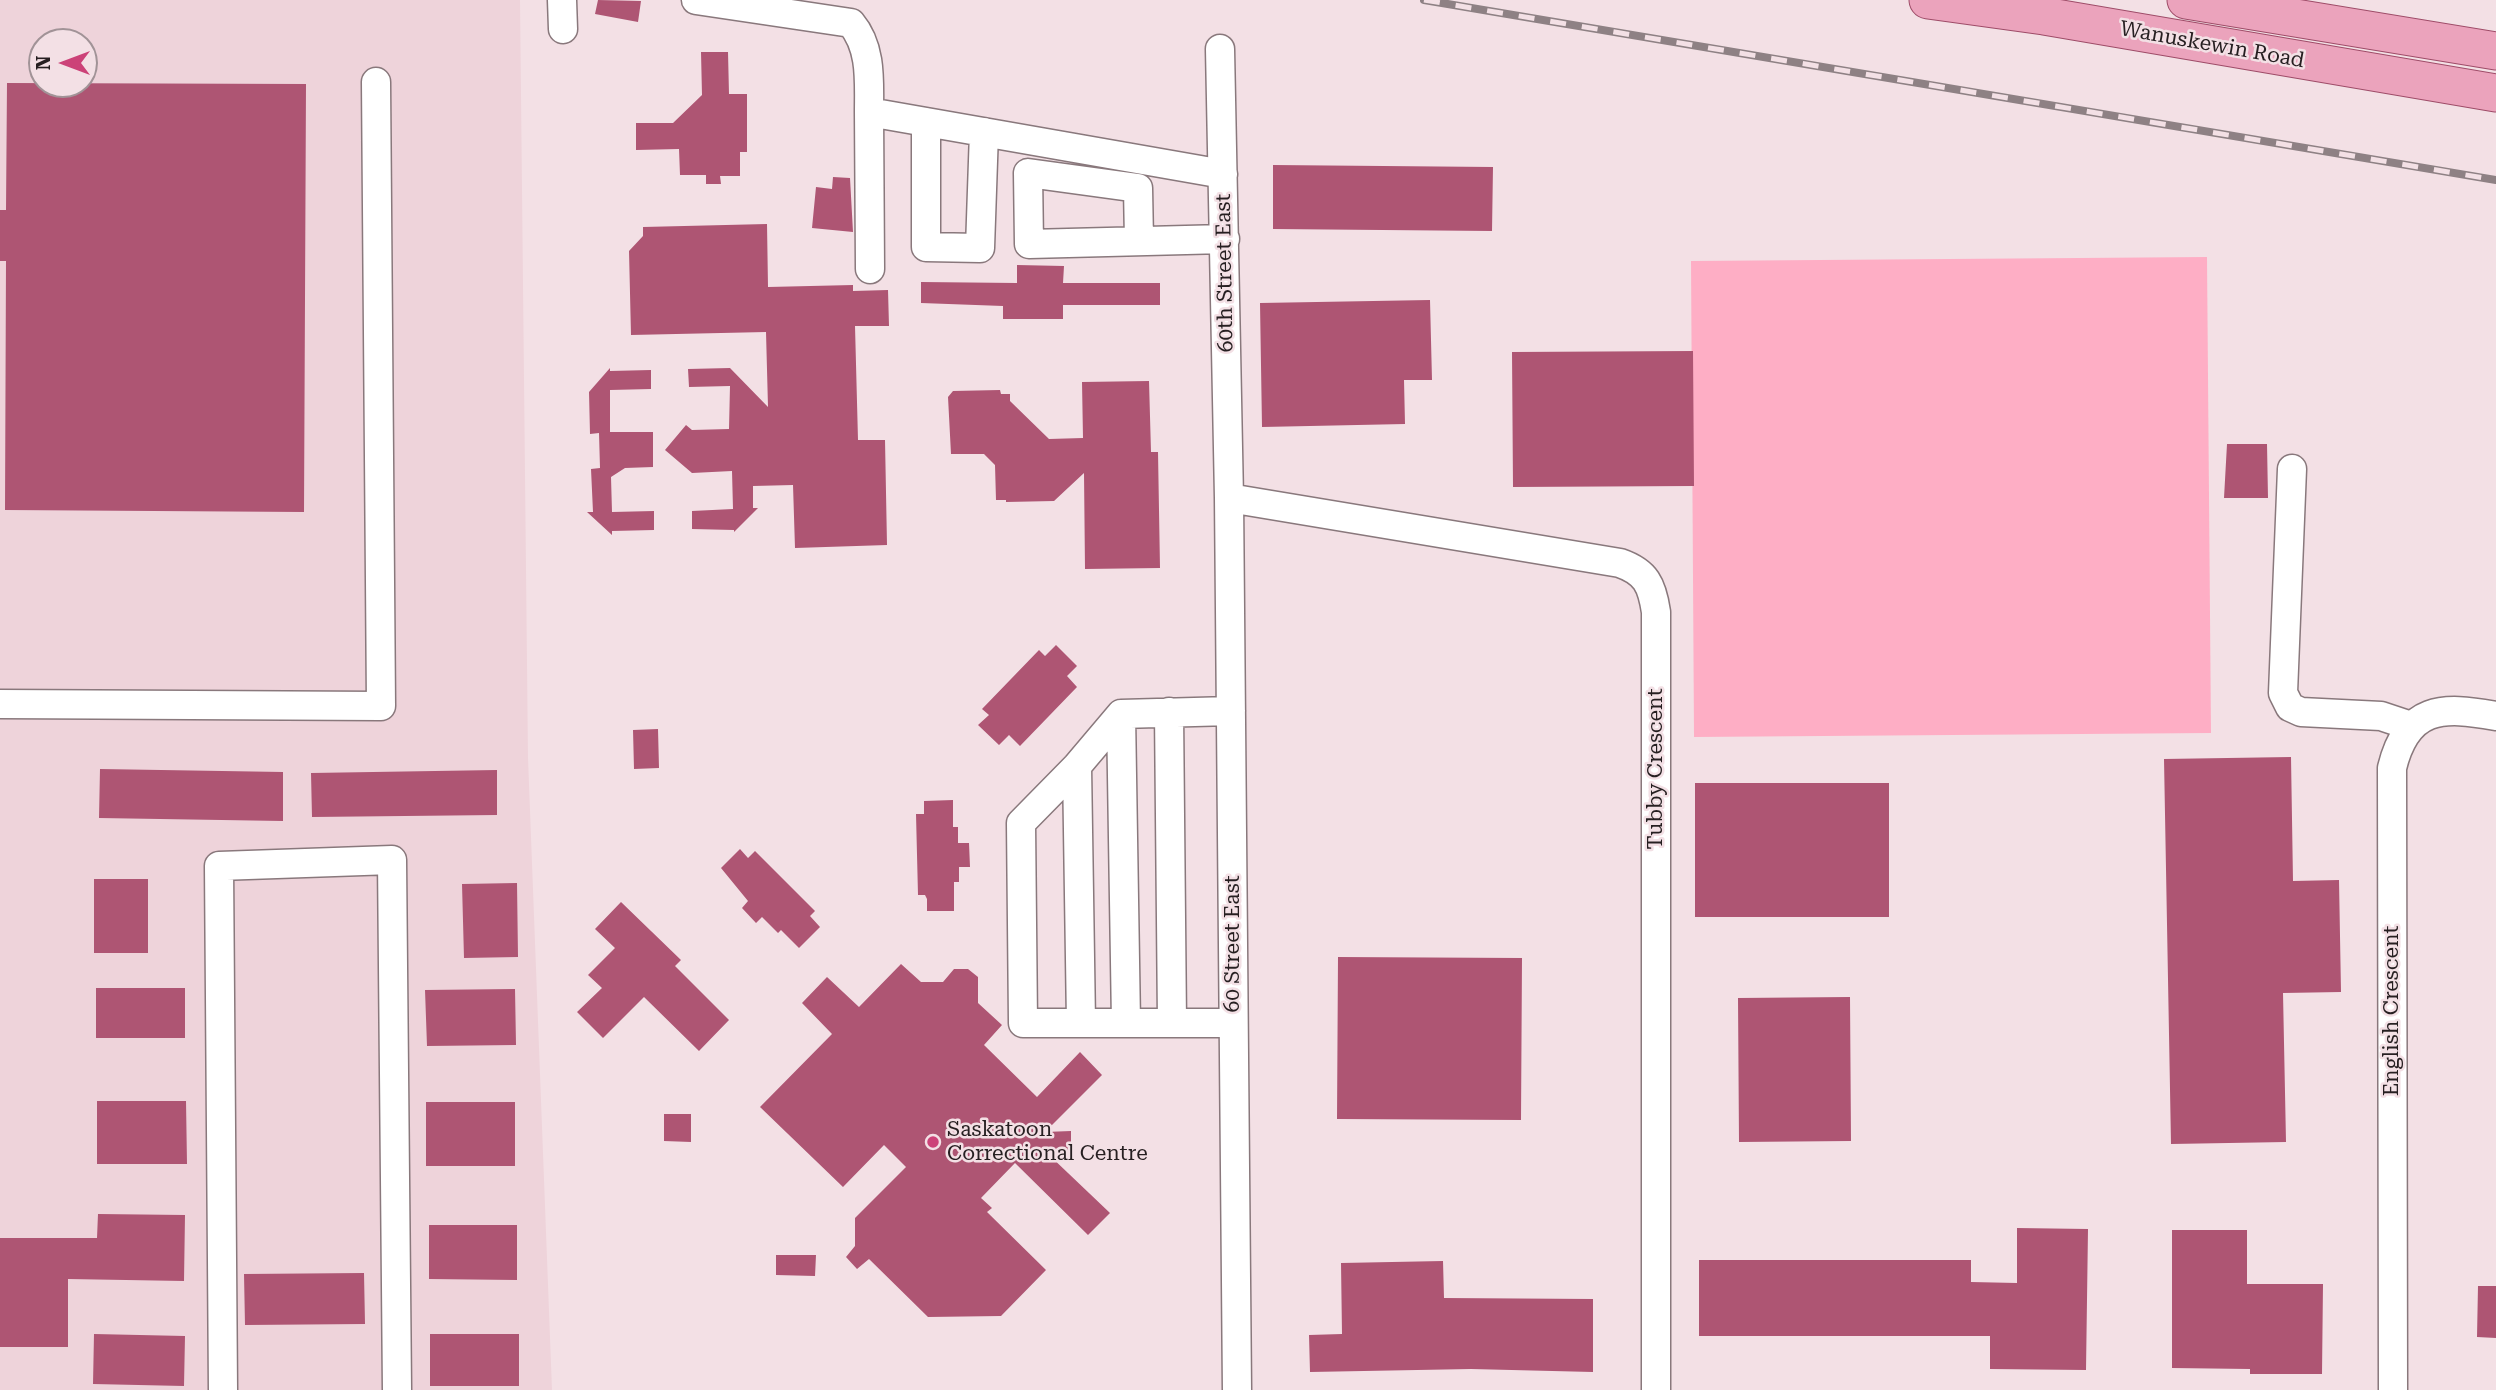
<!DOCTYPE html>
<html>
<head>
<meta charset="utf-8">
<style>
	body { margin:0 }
	#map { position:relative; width:2496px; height:1390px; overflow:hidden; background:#f3e0e5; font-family:"Roboto Serif",serif }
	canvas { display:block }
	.north { position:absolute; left:28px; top:28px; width:70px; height:70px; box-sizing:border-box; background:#f3e0e5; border:2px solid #a19397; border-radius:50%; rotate:270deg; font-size:19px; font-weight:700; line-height:28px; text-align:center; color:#261f21 }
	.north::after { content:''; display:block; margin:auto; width:24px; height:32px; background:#cc4278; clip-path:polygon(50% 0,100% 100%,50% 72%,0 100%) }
</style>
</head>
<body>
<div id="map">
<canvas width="2496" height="1390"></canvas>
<div class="north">N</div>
</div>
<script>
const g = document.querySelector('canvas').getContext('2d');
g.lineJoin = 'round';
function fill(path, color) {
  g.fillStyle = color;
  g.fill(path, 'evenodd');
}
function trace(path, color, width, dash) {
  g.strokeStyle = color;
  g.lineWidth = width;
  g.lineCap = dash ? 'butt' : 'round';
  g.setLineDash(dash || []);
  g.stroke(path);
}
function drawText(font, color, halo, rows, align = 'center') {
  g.font = font + ' "Roboto Serif",serif';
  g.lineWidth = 5;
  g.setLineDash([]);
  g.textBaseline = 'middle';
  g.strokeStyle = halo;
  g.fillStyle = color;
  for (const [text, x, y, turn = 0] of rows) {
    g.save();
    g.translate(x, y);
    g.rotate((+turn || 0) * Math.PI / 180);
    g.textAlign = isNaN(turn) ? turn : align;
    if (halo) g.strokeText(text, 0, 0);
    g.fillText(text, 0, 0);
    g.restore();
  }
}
const built = new Path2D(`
	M 0,0 L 520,0 L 528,758 L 552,1390 L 0,1390 ZM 42,42 L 84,42 L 84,84 L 42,84 Z`);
const green = new Path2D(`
	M 2207,257 L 2211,733 L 1694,737 L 1691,261 Z`);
const building = new Path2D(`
	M 598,0 L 641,1 L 638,22 L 595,14 Z
	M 701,52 L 728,52 L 729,94 L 747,94 L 747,152 L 740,152 L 740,176 L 720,176 L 721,184 L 706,184 L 706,175 L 680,175 L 679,149 L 636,150 L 636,123 L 673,123 L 702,95 Z
	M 7,83 L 306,84 L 304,512 L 5,510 L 6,261 L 0,261 L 0,210 L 6,210 Z
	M 1273,165 L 1493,167 L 1492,231 L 1273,229 Z
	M 833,177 L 850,178 L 853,232 L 812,228 L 816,187 L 832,189 Z
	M 767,224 L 768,287 L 853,285 L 853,291 L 888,290 L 889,326 L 855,326 L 858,440 L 885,440 L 887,545 L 795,548 L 793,485 L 753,486 L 753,508 L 758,508 L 734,532 L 734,530 L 692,529 L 692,511 L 733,509 L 732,471 L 692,473 L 665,450 L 686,425 L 692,430 L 729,429 L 730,386 L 689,387 L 688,369 L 730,368 L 768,407 L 766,332 L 631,335 L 629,251 L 643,236 L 643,227 Z
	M 1017,265 L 1064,266 L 1063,283 L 1160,283 L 1160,305 L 1063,305 L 1063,319 L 1003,319 L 1003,306 L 921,303 L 921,282 L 1017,283 Z
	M 1430,300 L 1432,380 L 1404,380 L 1405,424 L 1262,427 L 1260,303 Z
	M 1693,351 L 1694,486 L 1513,487 L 1512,352 Z
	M 610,368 L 610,371 L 651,370 L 651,389 L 610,390 L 610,432 L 653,432 L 653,467 L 625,468 L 611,477 L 612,512 L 654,511 L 654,530 L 612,531 L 612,535 L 587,512 L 593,512 L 591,469 L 600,468 L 599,433 L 590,434 L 589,392 Z
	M 1149,381 L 1151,452 L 1158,452 L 1160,568 L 1085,569 L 1084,473 L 1054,501 L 1006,502 L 1006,500 L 996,500 L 995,465 L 984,454 L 951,454 L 948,397 L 953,391 L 1000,390 L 1001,394 L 1010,394 L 1010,401 L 1049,439 L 1083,438 L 1082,382 Z
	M 2227,444 L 2267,444 L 2268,498 L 2224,498 Z
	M 1056,645 L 1077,666 L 1067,676 L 1077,687 L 1020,746 L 1009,735 L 999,745 L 978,725 L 989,715 L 982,709 L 1039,650 L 1045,656 Z
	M 658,729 L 659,768 L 634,769 L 633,730 Z
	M 2291,757 L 2293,881 L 2339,880 L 2341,992 L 2283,993 L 2286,1142 L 2171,1144 L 2164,759 Z
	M 100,769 L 283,772 L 283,821 L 99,818 Z
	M 497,770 L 497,815 L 312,817 L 311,773 Z
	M 1695,783 L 1889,783 L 1889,917 L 1695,917 Z
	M 953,800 L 953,827 L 958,827 L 958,843 L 969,843 L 970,867 L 959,867 L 959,882 L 954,882 L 954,911 L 927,911 L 927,899 L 925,895 L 918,895 L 916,814 L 924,814 L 924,801 Z
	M 740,849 L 748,858 L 755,851 L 815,911 L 810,916 L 820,927 L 799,948 L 781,930 L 778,933 L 762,917 L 756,923 L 742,908 L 748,901 L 721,868 Z
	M 94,879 L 148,879 L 148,953 L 94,953 Z
	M 517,883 L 518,957 L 464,958 L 462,884 Z
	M 621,902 L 681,960 L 675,966 L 729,1020 L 699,1051 L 644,997 L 603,1038 L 577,1012 L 602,988 L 588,975 L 615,948 L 595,929 Z
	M 1338,957 L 1522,958 L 1521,1120 L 1337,1119 Z
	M 901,964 L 921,982 L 943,982 L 954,969 L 968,969 L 978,977 L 978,1003 L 1002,1025 L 984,1045 L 1037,1097 L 1080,1052 L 1102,1075 L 1045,1132 L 1071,1131 L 1071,1152 L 1047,1153 L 1110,1213 L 1088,1235 L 1015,1163 L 981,1198 L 992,1208 L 987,1212 L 1046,1270 L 1001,1316 L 928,1317 L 869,1259 L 857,1269 L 846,1257 L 855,1246 L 855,1218 L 906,1167 L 884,1145 L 843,1187 L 760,1107 L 832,1034 L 802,1003 L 827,977 L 859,1007 Z
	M 96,988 L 185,988 L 185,1038 L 96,1038 Z
	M 515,989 L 516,1045 L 427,1046 L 425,990 Z
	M 1850,997 L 1851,1141 L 1739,1142 L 1738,998 Z
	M 97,1101 L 186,1101 L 187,1164 L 97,1164 Z
	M 426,1102 L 515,1102 L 515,1166 L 426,1166 Z
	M 664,1114 L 691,1114 L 691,1142 L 664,1141 Z
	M 98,1214 L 185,1215 L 184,1281 L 68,1279 L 68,1347 L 0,1347 L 0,1238 L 97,1238 Z
	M 429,1225 L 517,1225 L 517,1280 L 429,1279 Z
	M 2017,1228 L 2088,1229 L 2086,1370 L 1990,1369 L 1990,1336 L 1699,1336 L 1699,1260 L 1971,1260 L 1971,1282 L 2017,1283 Z
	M 2172,1230 L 2247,1230 L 2247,1284 L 2323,1284 L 2322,1374 L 2250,1374 L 2250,1369 L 2172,1368 Z
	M 776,1255 L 816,1255 L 815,1276 L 776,1275 Z
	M 1443,1261 L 1444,1298 L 1593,1299 L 1593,1372 L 1471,1369 L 1310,1372 L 1309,1335 L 1342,1334 L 1341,1263 Z
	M 364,1273 L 365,1324 L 245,1325 L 244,1274 Z
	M 2478,1286 L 2496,1286 L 2496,1338 L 2477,1337 Z
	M 94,1334 L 185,1336 L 184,1386 L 93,1384 Z
	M 430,1334 L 519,1334 L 519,1386 L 430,1386 Z`);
const minor = new Path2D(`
	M 562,0 L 563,29
	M 696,0 L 851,23 C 872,48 869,81 869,112 L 1223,174
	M 1220,49 L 1229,498 L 1237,1390
	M 869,112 L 870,269
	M 926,122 L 926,247 L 980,248 L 984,132
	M 1139,241 L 1138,188 L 1028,173 L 1029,244 L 1225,239
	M 2292,469 L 2283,693 L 2290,707 L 2301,712 L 2381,716 L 2411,726
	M 1229,498 L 1620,563 C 1646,572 1652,585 1656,612 L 1656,1390
	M 0,704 L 381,706 L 376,82
	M 1231,711 L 1121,714 L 1077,766 L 1021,823 L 1023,1023 L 1233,1023
	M 1169,712 L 1172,1023
	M 1121,714 L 1126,1023
	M 1077,766 L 1081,1023
	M 223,1390 L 219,866 L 392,860 L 397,1390
	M 2393,1390 L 2392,768 C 2407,706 2442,706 2496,716`);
const major = new Path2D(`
	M 1928,0 L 2044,16 L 2496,93
	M 2186,0 L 2496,51`);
const rail = new Path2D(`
	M 1424,0 L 2496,180`);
const markers = [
	[933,1142,7,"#cc4278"]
];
const streetNames = [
	["Wanuskewin Road",2212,45,10],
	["60th Street East",1225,273,-91],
	["Tubby Crescent",1656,769,-90],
	["60 Street East",1233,944,-90],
	["English Crescent",2392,1011,-90]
];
const poiNames = [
	["Saskatoon",947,1130],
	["Correctional Centre",947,1154]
];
fill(built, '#eed3da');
fill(green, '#feaec5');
fill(building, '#ae5573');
trace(minor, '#89787c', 31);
trace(major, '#9e4c68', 39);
trace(minor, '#fff', 28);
trace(major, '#eba3bc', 37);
trace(rail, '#8e8184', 8);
trace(rail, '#f3e0e5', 5, [16]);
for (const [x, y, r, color] of markers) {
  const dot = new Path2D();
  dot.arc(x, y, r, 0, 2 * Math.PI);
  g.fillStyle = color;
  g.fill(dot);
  trace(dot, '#f3e0e5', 2.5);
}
drawText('21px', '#261f21', '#f3e0e5', streetNames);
drawText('21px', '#261f21', '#f3e0e5', poiNames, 'left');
</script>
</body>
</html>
